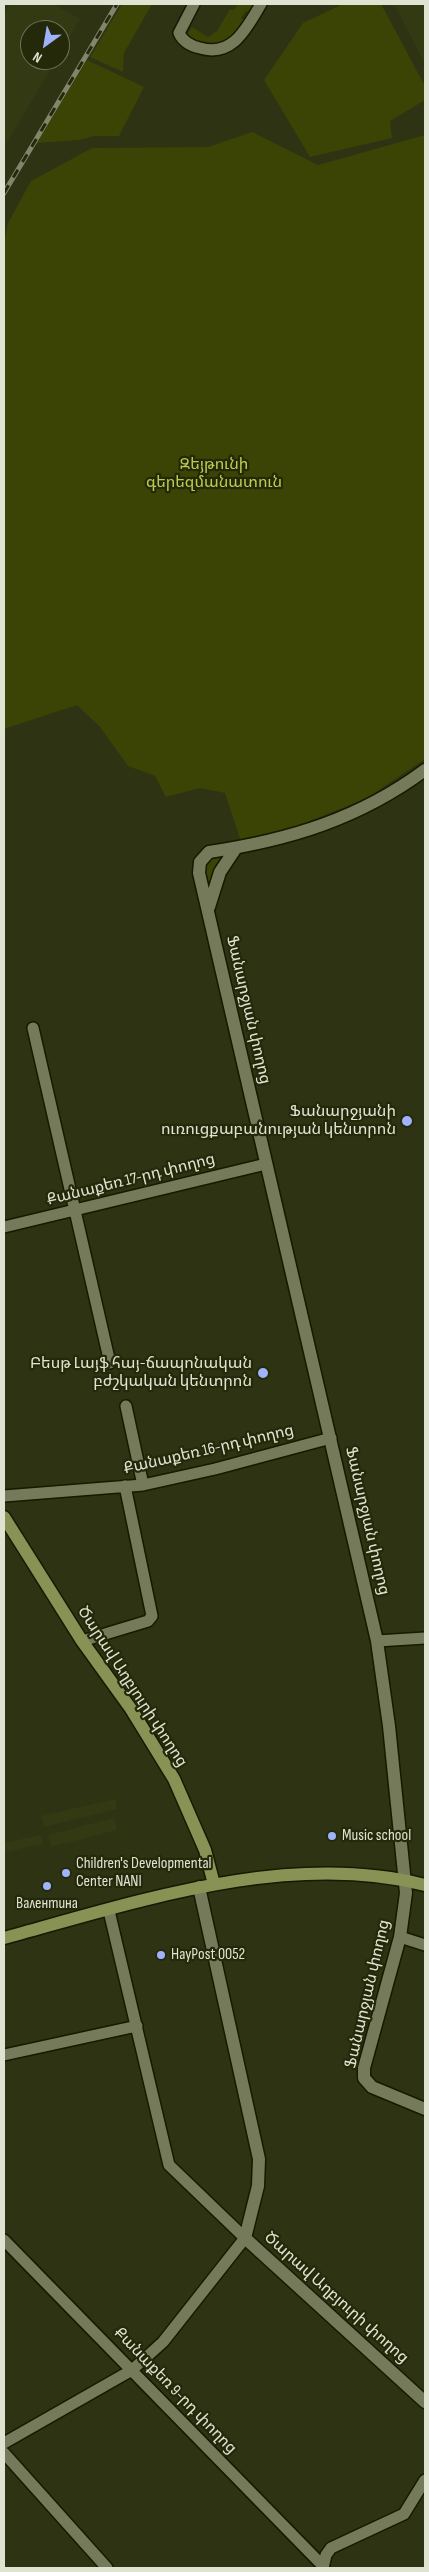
<!DOCTYPE html>
<html>
<head>
<meta charset="utf-8">
<style>
	body { margin:0 }
	#map { position:relative; width:429px; height:2572px; overflow:hidden; background:#2e3314; font-family:"Sofia Sans Condensed",sans-serif }
	canvas { display:block }
	.frame { position:absolute; inset:0; border:5px solid #dfe3d1; pointer-events:none }
	.north { position:absolute; left:20px; top:20px; width:50px; height:50px; box-sizing:border-box; background:#24290a; border:1px solid #6f735a; border-radius:50%; rotate:212deg; font-size:14px; font-weight:700; line-height:20px; text-align:center; color:#dfe3d1 }
	.north::after { content:''; display:block; margin:auto; width:18px; height:22px; background:#9fb3fd; clip-path:polygon(50% 0,100% 100%,50% 72%,0 100%) }
</style>
</head>
<body>
<div id="map">
<canvas width="429" height="2572"></canvas>
<div class="frame"></div>
<div class="north">N</div>
</div>
<script>
const g = document.querySelector('canvas').getContext('2d');
g.lineJoin = 'round';
function fill(path, color) {
  g.fillStyle = color;
  g.fill(path, 'evenodd');
}
function trace(path, color, width, dash) {
  g.strokeStyle = color;
  g.lineWidth = width;
  g.lineCap = dash ? 'butt' : 'round';
  g.setLineDash(dash || []);
  g.stroke(path);
}
function drawText(font, color, halo, rows, align = 'center') {
  g.font = font + ' "Sofia Sans Condensed","Noto Sans Armenian",sans-serif';
  g.lineWidth = 4.5;
  g.setLineDash([]);
  g.textBaseline = 'middle';
  g.strokeStyle = halo;
  g.fillStyle = color;
  for (const [text, x, y, turn = 0] of rows) {
    g.save();
    g.translate(x, y);
    g.rotate((+turn || 0) * Math.PI / 180);
    g.textAlign = isNaN(turn) ? turn : align;
    if (halo) g.strokeText(text, 0, 0);
    g.fillText(text, 0, 0);
    g.restore();
  }
}
const built = new Path2D(`
	M 10,4 L 53,4 L 80,19 L 60,53 L 60,30 L 30,30 L 30,60 L 56,60 L 6,144 L 4,142 L 4,14 Z
	M 394,4 L 425,4 L 425,64 Z
	M 115,1799 L 117,1809 L 44,1827 L 41,1816 Z
	M 114,1818 L 117,1830 L 51,1847 L 48,1835 Z
	M 41,1835 L 43,1844 L 4,1852 L 4,1843 Z`);
const green = new Path2D(`
	M 122,4 L 152,4 L 124,53 L 123,72 L 90,57 Z
	M 238,4 L 255,4 L 250,12 L 246,11 L 241,18 L 244,20 C 240,25 237,32 232,36 C 220,47 198,45 186,37 L 192,27 L 208,37 L 217,31 L 230,9 L 234,10 Z
	M 343,4 L 381,4 L 425,86 L 425,100 L 390,121 L 392,138 L 310,157 L 264,80 L 303,23 Z
	M 87,60 L 144,87 L 119,136 L 94,136 L 79,140 L 37,143 Z
	M 252,132 L 318,165 L 425,135 L 425,759 L 367,798 L 290,829 L 241,842 L 225,793 L 200,788 L 166,797 L 155,776 L 128,766 L 100,727 L 77,705 L 4,729 L 4,243 L 8,223 L 31,181 L 92,148 L 208,147 Z
	M 216,857 L 221,859 L 210,887 L 205,886 L 204,865 Z`);
const minor = new Path2D(`
	M 194,4 L 179,33 C 183,42 191,46 200,48 C 233,58 247,27 261,4
	M 33,1028 L 110,1363
	M 4,1227 L 266,1164
	M 126,1406 L 143,1485
	M 4,1496 L 143,1485 L 215,1469 L 331,1438
	M 82,1641 L 148,1621 L 152,1616 L 125,1486
	M 377,1641 L 425,1638
	M 400,1937 L 425,1945
	M 4,2055 L 137,2026
	M 4,2240 L 323,2566
	M 4,2443 L 132,2370 L 163,2342 L 245,2238 L 169,2165 L 109,1911
	M 4,2453 L 107,2568
	M 323,2568 L 326,2555 L 331,2548 L 404,2514 L 425,2480`);
const tertiary = new Path2D(`
	M 425,770 C 359,819 289,840 209,852 L 200,862 L 199,873 L 377,1641 L 389,1726 L 406,1893 L 400,1937 L 364,2068 L 364,2078 L 372,2087 L 425,2109
	M 209,907 L 220,872 L 236,848
	M 199,1887 L 259,2159 L 258,2186 L 245,2238 L 425,2402`);
const secondary = new Path2D(`
	M 4,1517 L 82,1641 L 131,1709 L 174,1779 L 205,1850 L 214,1884
	M 4,1938 C 136,1902 289,1850 425,1885`);
const rail = new Path2D(`
	M 4,193 L 117,4`);
const markers = [
	[407,1121,6,"#9fb3fd"],
	[263,1373,6,"#9fb3fd"],
	[332,1836,5,"#9fb3fd"],
	[66,1873,5,"#9fb3fd"],
	[47,1886,5,"#9fb3fd"],
	[161,1955,5,"#9fb3fd"]
];
const parkNames = [
	["Զեյթունի",214,465],
	["գերեզմանատուն",214,483]
];
const streetNames = [
	["Ֆանարջյան փողոց",248,1010,77],
	["Քանաքեռ 17-րդ փողոց",131,1180,-14],
	["Քանաքեռ 16-րդ փողոց",209,1450,-13],
	["Ֆանարջյան փողոց",367,1521,77],
	["Ծարավ Աղբյուրի փողոց",132,1687,57],
	["Ֆանարջյան փողոց",368,1994,-77],
	["Ծարավ Աղբյուրի փողոց",336,2298,42],
	["Քանաքեռ 9-րդ փողոց",175,2391,46]
];
const poiNames = [
	["Ֆանարջյանի",396,1112,"right"],
	["ուռուցքաբանության կենտրոն",396,1130,"right"],
	["Բեսթ Լայֆ հայ-ճապոնական",252,1364,"right"],
	["բժշկական կենտրոն",252,1382,"right"],
	["Music school",342,1836],
	["Children's Developmental",76,1864],
	["Center NANI",76,1882],
	["Валентина",47,1904,"center"],
	["HayPost 0052",171,1955]
];
fill(built, '#333912');
fill(green, '#3b4305');
trace(minor, '#161a00', 14);
trace(tertiary, '#161a00', 15);
trace(secondary, '#161a00', 15);
trace(minor, '#757b5a', 11);
trace(tertiary, '#757b5a', 12);
trace(secondary, '#889254', 12);
trace(rail, '#81856c', 5);
trace(rail, '#24290a', 3, [9]);
for (const [x, y, r, color] of markers) {
  const dot = new Path2D();
  dot.arc(x, y, r, 0, 2 * Math.PI);
  g.fillStyle = color;
  g.fill(dot);
  trace(dot, '#24290a', 2);
}
drawText('16px', '#bbcd4c', '#24290a', parkNames);
drawText('16px', '#dfe3d1', '#24290a', streetNames);
drawText('16px', '#dfe3d1', '#24290a', poiNames, 'left');
</script>
</body>
</html>
